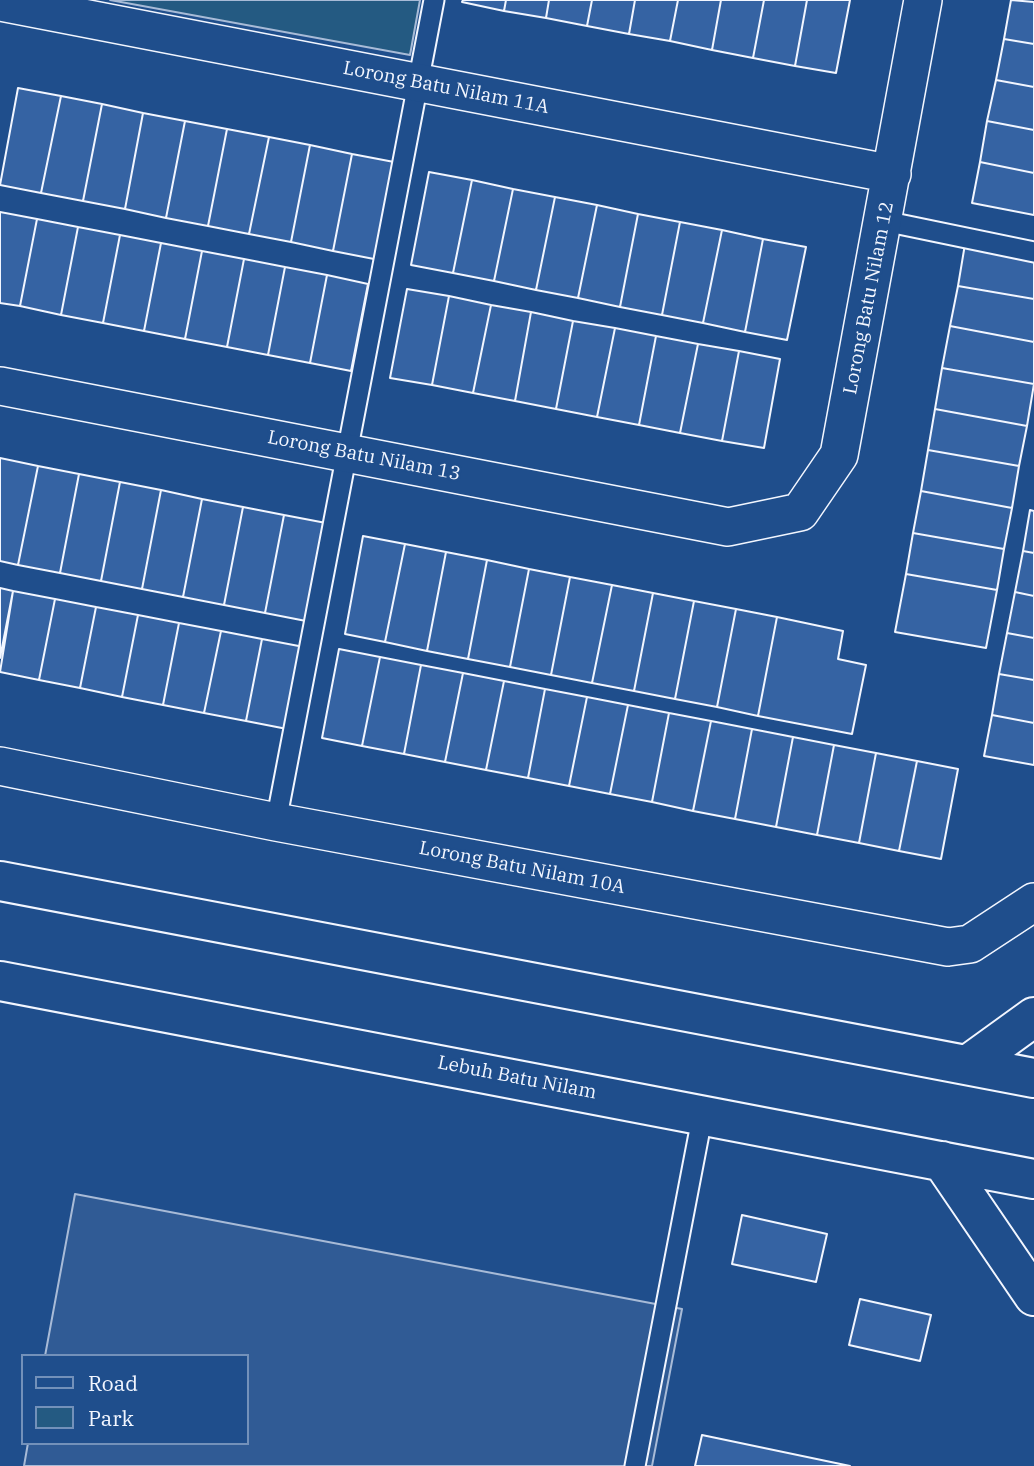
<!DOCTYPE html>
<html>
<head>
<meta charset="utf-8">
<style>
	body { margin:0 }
	#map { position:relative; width:1034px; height:1466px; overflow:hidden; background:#1f4e8c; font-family:"IBM Plex Serif",serif }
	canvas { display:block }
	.legend { position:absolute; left:21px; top:1354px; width:228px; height:91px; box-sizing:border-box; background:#1f4e8c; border:2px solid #7391ba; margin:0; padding:9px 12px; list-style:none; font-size:21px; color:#f2f6ff }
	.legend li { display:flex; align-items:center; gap:14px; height:35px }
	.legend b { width:35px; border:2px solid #7391ba }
</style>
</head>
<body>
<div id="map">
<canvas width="1034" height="1466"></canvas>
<ul class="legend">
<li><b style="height:9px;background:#1f4e8c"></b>Road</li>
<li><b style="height:19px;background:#245a82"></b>Park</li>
</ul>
</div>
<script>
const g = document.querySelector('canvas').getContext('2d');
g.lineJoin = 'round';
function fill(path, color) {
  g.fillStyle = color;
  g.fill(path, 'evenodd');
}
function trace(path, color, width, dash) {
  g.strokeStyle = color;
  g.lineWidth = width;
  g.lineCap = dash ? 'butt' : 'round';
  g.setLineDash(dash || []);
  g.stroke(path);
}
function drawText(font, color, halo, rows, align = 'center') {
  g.font = font + ' "IBM Plex Serif",serif';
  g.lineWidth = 5;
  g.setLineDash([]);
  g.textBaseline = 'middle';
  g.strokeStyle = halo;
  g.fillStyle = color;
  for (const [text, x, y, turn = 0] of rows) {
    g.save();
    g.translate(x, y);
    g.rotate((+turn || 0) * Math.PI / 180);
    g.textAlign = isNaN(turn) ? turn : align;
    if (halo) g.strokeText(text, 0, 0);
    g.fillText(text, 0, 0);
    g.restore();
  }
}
const green = new Path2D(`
	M 110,0 L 420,0 L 410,55 Z`);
const parking = new Path2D(`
	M 75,1194 L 682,1309 L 652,1466 L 24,1466 L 28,1443 L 247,1443 L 247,1356 L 45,1356 Z`);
const building = new Path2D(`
	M 463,0 L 506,0 L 504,11 L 462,2 Z
	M 506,0 L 549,0 L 546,18 L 504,11 Z
	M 549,0 L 592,0 L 587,26 L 546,18 Z
	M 592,0 L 635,0 L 629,34 L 587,26 Z
	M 635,0 L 678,0 L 670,41 L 629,34 Z
	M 678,0 L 721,0 L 712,50 L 670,41 Z
	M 721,0 L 764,0 L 753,58 L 712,50 Z
	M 764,0 L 807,0 L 795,66 L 753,58 Z
	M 807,0 L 850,0 L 836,73 L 795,66 Z
	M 1011,0 L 1034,2 L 1034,44 L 1004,39 Z
	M 1004,39 L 1034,44 L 1034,87 L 996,80 Z
	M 996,80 L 1034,87 L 1034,130 L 987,121 Z
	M 18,88 L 61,96 L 41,193 L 0,185 Z
	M 61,96 L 102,104 L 83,201 L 41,193 Z
	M 102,104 L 143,113 L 125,209 L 83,201 Z
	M 143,113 L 185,121 L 166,218 L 125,209 Z
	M 185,121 L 227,129 L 208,226 L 166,218 Z
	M 987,121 L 1034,130 L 1034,173 L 980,162 Z
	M 227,129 L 269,137 L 249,234 L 208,226 Z
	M 269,137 L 310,145 L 291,242 L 249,234 Z
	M 310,145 L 352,154 L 333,251 L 291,242 Z
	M 352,154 L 394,162 L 374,259 L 333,251 Z
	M 980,162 L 1034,173 L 1034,215 L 972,203 Z
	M 429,172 L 472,180 L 453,273 L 411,265 Z
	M 472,180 L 513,189 L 494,281 L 453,273 Z
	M 513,189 L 555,197 L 536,290 L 494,281 Z
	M 555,197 L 597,205 L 578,298 L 536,290 Z
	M 597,205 L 638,214 L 620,307 L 578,298 Z
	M 0,212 L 37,219 L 20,306 L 0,303 Z
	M 638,214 L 680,222 L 662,315 L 620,307 Z
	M 37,219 L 78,227 L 61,315 L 20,306 Z
	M 680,222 L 722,230 L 703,323 L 662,315 Z
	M 78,227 L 120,235 L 103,323 L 61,315 Z
	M 722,230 L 763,239 L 745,332 L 703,323 Z
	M 120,235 L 161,243 L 144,331 L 103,323 Z
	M 763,239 L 806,247 L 787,340 L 745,332 Z
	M 161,243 L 202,251 L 185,339 L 144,331 Z
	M 965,244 L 1034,257 L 1034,299 L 958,286 Z
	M 202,251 L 244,259 L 227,347 L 185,339 Z
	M 244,259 L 285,267 L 268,355 L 227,347 Z
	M 285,267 L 327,275 L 310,363 L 268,355 Z
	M 327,275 L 368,284 L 351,371 L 310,363 Z
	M 958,286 L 1034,299 L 1034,342 L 950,326 Z
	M 407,289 L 449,296 L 432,385 L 390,378 Z
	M 449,296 L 491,305 L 473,393 L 432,385 Z
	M 491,305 L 531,312 L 515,401 L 473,393 Z
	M 531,312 L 573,321 L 556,409 L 515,401 Z
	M 573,321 L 615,328 L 597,417 L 556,409 Z
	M 950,326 L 1034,342 L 1034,384 L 942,368 Z
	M 615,328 L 656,336 L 639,425 L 597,417 Z
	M 656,336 L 698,344 L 680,433 L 639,425 Z
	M 698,344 L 739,351 L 722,441 L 680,433 Z
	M 739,351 L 780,359 L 764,448 L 722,441 Z
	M 942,368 L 1034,384 L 1027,426 L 935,409 Z
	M 935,409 L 1027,426 L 1019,466 L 928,450 Z
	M 928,450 L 1019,466 L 1012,508 L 921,491 Z
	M 0,458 L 38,466 L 18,565 L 0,561 Z
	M 38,466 L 79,474 L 60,573 L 18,565 Z
	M 79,474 L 120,482 L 101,581 L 60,573 Z
	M 120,482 L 161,490 L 142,589 L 101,581 Z
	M 161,490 L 202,499 L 183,597 L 142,589 Z
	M 921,491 L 1012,508 L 1004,549 L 913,533 Z
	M 202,499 L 243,507 L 224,605 L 183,597 Z
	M 243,507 L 284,515 L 265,613 L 224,605 Z
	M 1030,510 L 1034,511 L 1034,553 L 1023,551 Z
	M 284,515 L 326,523 L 306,621 L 265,613 Z
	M 913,533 L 1004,549 L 997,590 L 906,574 Z
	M 363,536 L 405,544 L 385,642 L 345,634 Z
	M 405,544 L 446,552 L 427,651 L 385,642 Z
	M 1023,551 L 1034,553 L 1034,596 L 1015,592 Z
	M 446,552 L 487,560 L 468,659 L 427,651 Z
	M 487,560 L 529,569 L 510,667 L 468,659 Z
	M 529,569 L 570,577 L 551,675 L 510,667 Z
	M 906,574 L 997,590 L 986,648 L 895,632 Z
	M 570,577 L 612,585 L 592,683 L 551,675 Z
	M 612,585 L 653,593 L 634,691 L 592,683 Z
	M 0,588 L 13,591 L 0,658 Z
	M 13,591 L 55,599 L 39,680 L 0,672 Z
	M 1015,592 L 1034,596 L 1034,638 L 1007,633 Z
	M 653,593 L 694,601 L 675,699 L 634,691 Z
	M 55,599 L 96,607 L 80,688 L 39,680 Z
	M 694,601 L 736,609 L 717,707 L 675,699 Z
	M 96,607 L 138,615 L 122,697 L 80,688 Z
	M 736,609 L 777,617 L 758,716 L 717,707 Z
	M 138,615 L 179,623 L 163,705 L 122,697 Z
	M 777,617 L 843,631 L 838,659 L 866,665 L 852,734 L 758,716 Z
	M 179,623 L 221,631 L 204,713 L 163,705 Z
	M 221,631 L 262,639 L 246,721 L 204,713 Z
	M 1007,633 L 1034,638 L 1034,680 L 999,674 Z
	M 262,639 L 304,647 L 287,729 L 246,721 Z
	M 339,649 L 380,657 L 362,746 L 322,738 Z
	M 380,657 L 421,665 L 404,754 L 362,746 Z
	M 421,665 L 463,673 L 445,762 L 404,754 Z
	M 463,673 L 504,681 L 486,770 L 445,762 Z
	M 999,674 L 1034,680 L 1034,723 L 992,715 Z
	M 504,681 L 545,689 L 528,778 L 486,770 Z
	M 545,689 L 587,697 L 569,786 L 528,778 Z
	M 587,697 L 628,705 L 610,794 L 569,786 Z
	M 628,705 L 669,713 L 652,802 L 610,794 Z
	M 669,713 L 711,721 L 693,811 L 652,802 Z
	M 992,715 L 1034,723 L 1034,765 L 984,756 Z
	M 711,721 L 752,729 L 735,819 L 693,811 Z
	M 752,729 L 793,737 L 776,827 L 735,819 Z
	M 793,737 L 834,745 L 817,835 L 776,827 Z
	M 834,745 L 876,753 L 859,843 L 817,835 Z
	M 876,753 L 917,761 L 899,851 L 859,843 Z
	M 917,761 L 958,769 L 941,859 L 899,851 Z
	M 742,1215 L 827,1234 L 816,1282 L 732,1264 Z
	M 860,1299 L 931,1315 L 920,1361 L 849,1345 Z
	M 702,1435 L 850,1466 L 695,1466 Z`);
const lane = new Path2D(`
	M 884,221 L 1034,252
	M 276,822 L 434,0
	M 635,1466 L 703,1113`);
const street = new Path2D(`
	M 0,2 L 892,174
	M 0,386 L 728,527 L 800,512 L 839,455 L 923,0
	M 0,766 L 276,822 L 948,947 L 970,944 L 1034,902`);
const secondary = new Path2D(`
	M 0,881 L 1034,1078
	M 0,981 L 1034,1179
	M 969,1064 L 1034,1017
	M 942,1161 L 1034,1296`);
const streetNames = [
	["Lorong Batu Nilam 11A",446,88,11],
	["Lorong Batu Nilam 12",869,298,-79],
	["Lorong Batu Nilam 13",364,456,11],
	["Lorong Batu Nilam 10A",522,868,11],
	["Lebuh Batu Nilam",517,1078,11]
];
fill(green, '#245a82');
trace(green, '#a8bbd7', 2);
fill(parking, '#305b95');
trace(parking, '#a8bbd7', 2);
fill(building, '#3563a3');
trace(building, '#f2f6ff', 2);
trace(lane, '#f2f6ff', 23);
trace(street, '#f2f6ff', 40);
trace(secondary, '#f2f6ff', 42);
trace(lane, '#1f4e8c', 19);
trace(street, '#1f4e8c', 37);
trace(secondary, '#1f4e8c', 38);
drawText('19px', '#f2f6ff', '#1f4e8c', streetNames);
</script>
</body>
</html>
